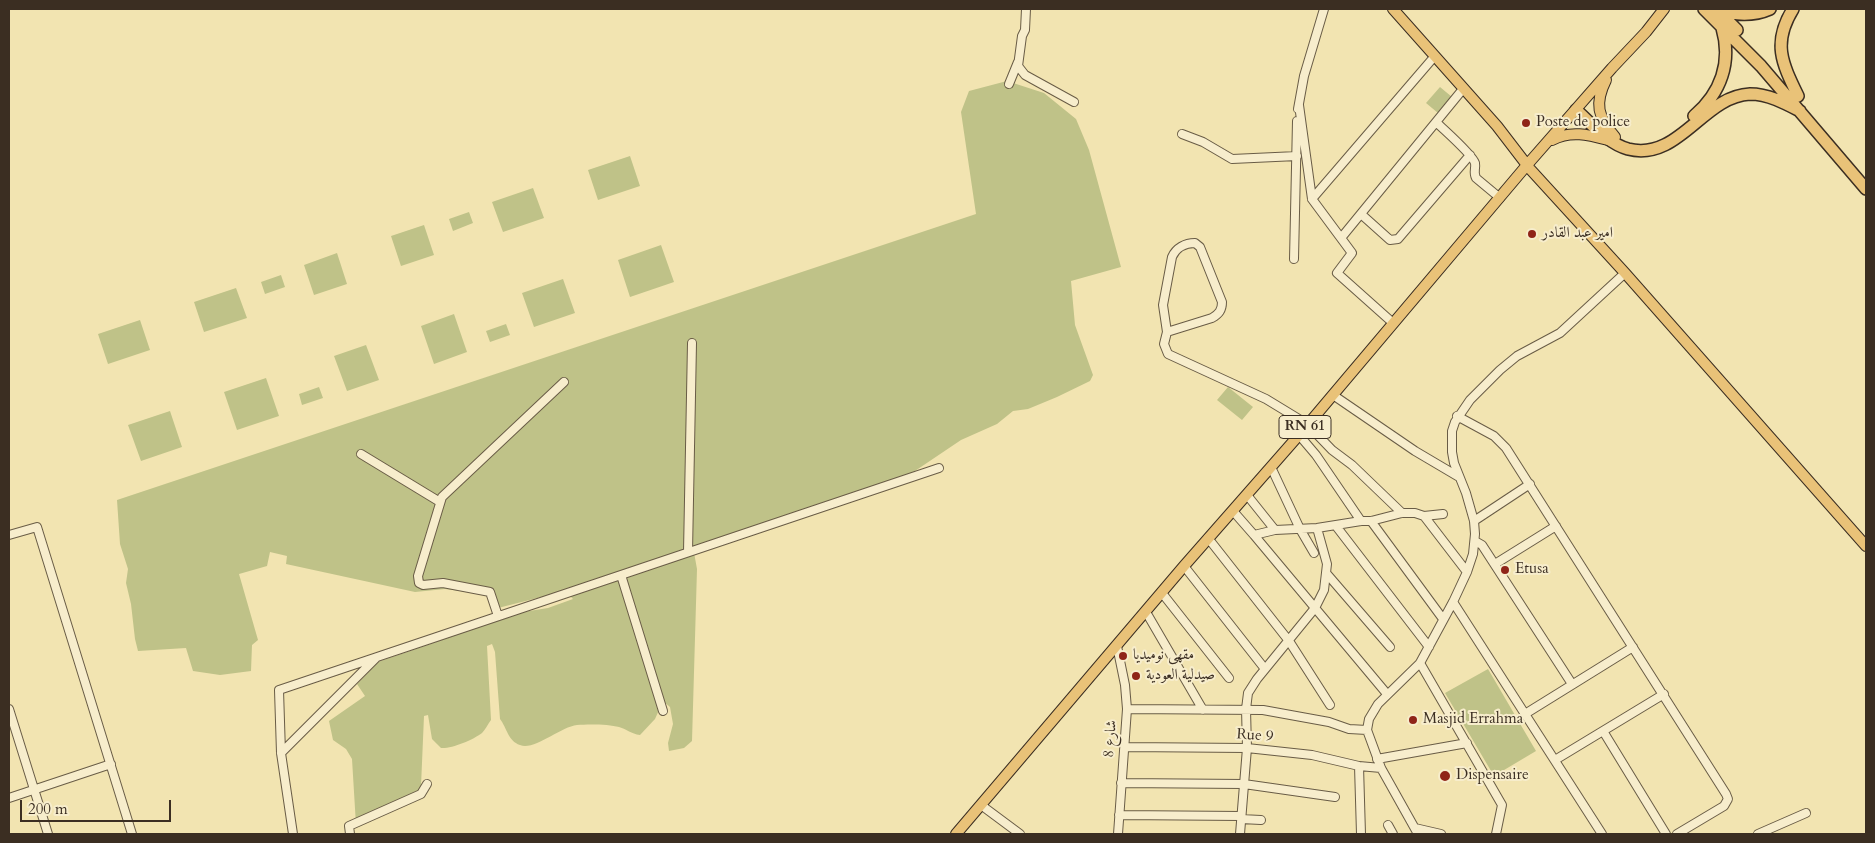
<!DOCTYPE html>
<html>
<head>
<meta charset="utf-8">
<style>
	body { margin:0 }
	#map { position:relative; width:1875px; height:843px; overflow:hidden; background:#f2e4b1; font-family:Cardo,serif }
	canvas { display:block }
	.frame { position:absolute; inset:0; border:10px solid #3b2e22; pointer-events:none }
	.scale { position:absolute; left:20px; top:800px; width:151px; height:22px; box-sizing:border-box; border:2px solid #3b2e22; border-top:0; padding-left:6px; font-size:15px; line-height:18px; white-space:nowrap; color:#3b2e22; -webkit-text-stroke:4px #f7edcc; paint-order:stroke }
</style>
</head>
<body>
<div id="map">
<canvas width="1875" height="843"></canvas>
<div class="frame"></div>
<div class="scale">200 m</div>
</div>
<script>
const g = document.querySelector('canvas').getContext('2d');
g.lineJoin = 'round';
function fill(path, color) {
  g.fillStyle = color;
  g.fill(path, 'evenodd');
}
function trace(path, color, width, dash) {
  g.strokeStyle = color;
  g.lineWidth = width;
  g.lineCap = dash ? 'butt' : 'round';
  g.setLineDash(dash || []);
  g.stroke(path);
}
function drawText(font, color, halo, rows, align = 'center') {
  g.font = font + ' Cardo,Amiri,serif';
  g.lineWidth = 4;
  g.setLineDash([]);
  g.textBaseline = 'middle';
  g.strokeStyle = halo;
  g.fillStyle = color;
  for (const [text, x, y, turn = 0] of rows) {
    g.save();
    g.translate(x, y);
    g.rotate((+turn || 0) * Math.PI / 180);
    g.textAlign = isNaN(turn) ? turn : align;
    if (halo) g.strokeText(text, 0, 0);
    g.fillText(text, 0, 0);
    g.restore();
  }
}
const green = new Path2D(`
	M 1007,81 L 1044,93 L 1076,119 L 1089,150 L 1121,267 L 1071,281 L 1075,325 L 1093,375 L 1090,381 L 1057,397 L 1028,409 L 1013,411 L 997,424 L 961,440 L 909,475 L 693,547 L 697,569 L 692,741 L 684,748 L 669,751 L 668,743 L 673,724 L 670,707 L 663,701 L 655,719 L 640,735 C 631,734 627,729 619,727 C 609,724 587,724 577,725 C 560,727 534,751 520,745 C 508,741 507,728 500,719 L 495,652 L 492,644 L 487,646 L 491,720 C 488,724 485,730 482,733 C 473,740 451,749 441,748 L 432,739 L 428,715 L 424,716 L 421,786 L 417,798 L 356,825 L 352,759 L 346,749 L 333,740 L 329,721 L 365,696 L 357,684 L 378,662 L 523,612 L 548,608 L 573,599 L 565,591 L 494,609 L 490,595 L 445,589 L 415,592 L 286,564 L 287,556 L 270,552 L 267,566 L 239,574 L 258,640 L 252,645 L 251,671 L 220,675 L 193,671 L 186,648 L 138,651 L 135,639 L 131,604 L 126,583 L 128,569 L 120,544 L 117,500 L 976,214 L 961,112 L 969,91 Z
	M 1440,87 L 1452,97 L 1438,113 L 1426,103 Z
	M 630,156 L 640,186 L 598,200 L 588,170 Z
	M 533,188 L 544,218 L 503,232 L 492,202 Z
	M 469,212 L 473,223 L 453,231 L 449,219 Z
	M 424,225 L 434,255 L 401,266 L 391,236 Z
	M 661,245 L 674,282 L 630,297 L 618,260 Z
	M 337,253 L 347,284 L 314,295 L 304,265 Z
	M 281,275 L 285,287 L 265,294 L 261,282 Z
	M 563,279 L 575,313 L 534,327 L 522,293 Z
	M 236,288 L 247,318 L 204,332 L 194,302 Z
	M 454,314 L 467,352 L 434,364 L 421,326 Z
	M 140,320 L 150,350 L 108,364 L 98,334 Z
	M 506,324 L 510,335 L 490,342 L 486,331 Z
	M 366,345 L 379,380 L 347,391 L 334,356 Z
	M 266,378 L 279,416 L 237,430 L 224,392 Z
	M 319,387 L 323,398 L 302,405 L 299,394 Z
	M 1228,387 L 1253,407 L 1242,420 L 1217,400 Z
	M 170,411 L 182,447 L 141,461 L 128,425 Z
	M 1488,669 L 1536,751 L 1494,776 L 1445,693 Z`);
const minor = new Path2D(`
	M 1026,9 L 1025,30 L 1022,36 L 1018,66 L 1025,75 L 1074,102
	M 1009,84 L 1018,62
	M 1299,105 L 1312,199 L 1352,253 L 1337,273 L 1393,323
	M 1298,109 L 1304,76 L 1324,9
	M 1436,122 C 1444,130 1472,154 1475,163 C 1476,169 1473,172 1476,178 L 1500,198
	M 1182,134 L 1203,142 L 1232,159 L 1297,156
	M 1312,199 L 1434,57
	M 1361,214 L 1390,240 L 1398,239 L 1470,155
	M 1341,238 L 1463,89
	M 1294,259 L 1297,121
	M 1167,332 L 1212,318 C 1219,314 1222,310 1222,302 L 1200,247 L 1195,243 C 1185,243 1176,248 1172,257 L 1163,305 L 1167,332 L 1164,344 L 1168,354 L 1266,399 L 1307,424 L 1332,450 L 1352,465 L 1402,513
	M 1333,395 L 1415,451 L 1459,477
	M 1457,416 L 1494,436 L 1506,448 L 1726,794 L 1728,799 L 1724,806 L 1677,834
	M 1299,435 L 1316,455 L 1361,521
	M 361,454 L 440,502
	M 1271,467 L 1300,529 L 1314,553
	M 1247,495 L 1275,530
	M 1233,511 L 1254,535 L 1275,530 L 1317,528 L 1361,521 L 1371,521 L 1402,513 L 1415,513 L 1424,516 L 1467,572
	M 1424,516 L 1443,514
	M 1371,521 L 1443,619
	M 1474,521 L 1530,484
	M 1336,526 L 1429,647
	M 9,535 L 37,527 L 132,834
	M 1254,535 L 1387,694
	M 1208,538 L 1289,641 L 1330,705
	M 1475,541 L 1482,545 L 1572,684
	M 688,552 L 692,343
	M 1495,564 L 1556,526
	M 1184,566 L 1265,669
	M 1327,574 L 1390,647
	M 621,575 L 663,711
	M 1162,593 L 1229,678
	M 1453,602 L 1602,834
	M 1146,612 L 1203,710
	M 498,616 L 490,592 L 443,583 L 423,585 L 419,583 L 418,576 L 442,497 L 564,382
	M 1117,646 L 1125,685 L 1127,709 L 1118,834
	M 1420,663 L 1502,805 L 1496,834
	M 9,709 L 48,834
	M 1127,709 L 1263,710 L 1329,722 L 1349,729 L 1367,730
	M 1525,714 L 1633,647
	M 1603,731 L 1666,834
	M 1125,747 L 1247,748 L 1312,755 L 1359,766 L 1381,768
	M 281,753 L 376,658
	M 1377,759 L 1467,743
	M 1555,760 L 1664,694
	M 1359,766 L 1361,834
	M 1121,783 L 1244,784 L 1335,797
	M 9,798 L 111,764
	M 981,805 L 1020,834
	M 1119,815 L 1241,816
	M 1241,819 L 1261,820
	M 1388,825 L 1393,834
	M 1415,828 L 1441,834
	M 293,834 L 281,753 L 279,690 L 939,468
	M 350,834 L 349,826 L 421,794 L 427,784
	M 1240,834 L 1247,748 L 1246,709 L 1248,693 L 1257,679 L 1315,608 L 1324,590 L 1327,564 L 1317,528
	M 1418,834 L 1381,768 L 1367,730 L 1369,719 L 1378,704 L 1420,663 L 1453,602 L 1467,572 L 1473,554 L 1475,534 L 1474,521 L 1466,493 L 1454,463 L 1452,452 L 1452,431 L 1455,422 L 1470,400 L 1500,370 L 1517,356 L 1560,333 L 1625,273
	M 1758,834 L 1806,813`);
const major = new Path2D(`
	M 1393,9 L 1497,126 L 1530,169 L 1625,273 L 1866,546
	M 1606,80 C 1594,104 1598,117 1615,137
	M 1552,140 C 1571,130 1589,135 1608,140
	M 956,834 L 1184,566 L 1299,435 L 1527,165 L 1612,68 L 1646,32 L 1664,9`);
const highway = new Path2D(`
	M 1704,9 L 1761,66 L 1866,189
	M 1716,9 L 1737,30
	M 1718,9 C 1735,16 1754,16 1770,9
	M 1793,9 C 1772,43 1782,63 1798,96
	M 1576,110 C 1592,124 1607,143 1628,149 C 1679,162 1703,96 1750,94 C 1768,94 1785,103 1800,111
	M 1694,116 C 1721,93 1732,62 1722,28`);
const markers = [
	[1526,123,5,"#8f2418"],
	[1532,234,5,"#8f2418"],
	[1505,570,5,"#8f2418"],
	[1123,656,5,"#8f2418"],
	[1136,676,5,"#8f2418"],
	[1413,720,5,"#8f2418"],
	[1445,776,6,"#8f2418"]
];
const shields = [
	[1305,427,52]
];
const shieldNames = [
	["RN 61",1305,427]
];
const poiNames = [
	["Poste de police",1536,123],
	["امير عبد القادر",1542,234],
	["Etusa",1515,570],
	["مقهى نوميديا",1133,656],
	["صيدلية العودية",1146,676],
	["Masjid Errahma",1423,720],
	["Dispensaire",1456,776]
];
const streetNames = [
	["Rue 9",1255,736,4],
	["شارع 8",1111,739,-85]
];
fill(green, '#bfc288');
trace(minor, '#695c46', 10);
trace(major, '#3b2e22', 12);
trace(highway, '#3b2e22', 14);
trace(minor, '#f7edcc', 8);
trace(major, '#e9c278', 10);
trace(highway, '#e9c278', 11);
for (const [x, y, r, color] of markers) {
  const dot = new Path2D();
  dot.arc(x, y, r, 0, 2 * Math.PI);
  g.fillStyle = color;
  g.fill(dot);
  trace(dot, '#f7edcc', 2);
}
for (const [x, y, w] of shields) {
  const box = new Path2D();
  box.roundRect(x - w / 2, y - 11.5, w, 23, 4);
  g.fillStyle = '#f7edcc';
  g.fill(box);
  trace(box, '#3b2e22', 1);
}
drawText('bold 14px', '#3b2e22', null, shieldNames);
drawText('15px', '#3b2e22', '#f7edcc', poiNames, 'left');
drawText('15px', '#3b2e22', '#f7edcc', streetNames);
</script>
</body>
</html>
